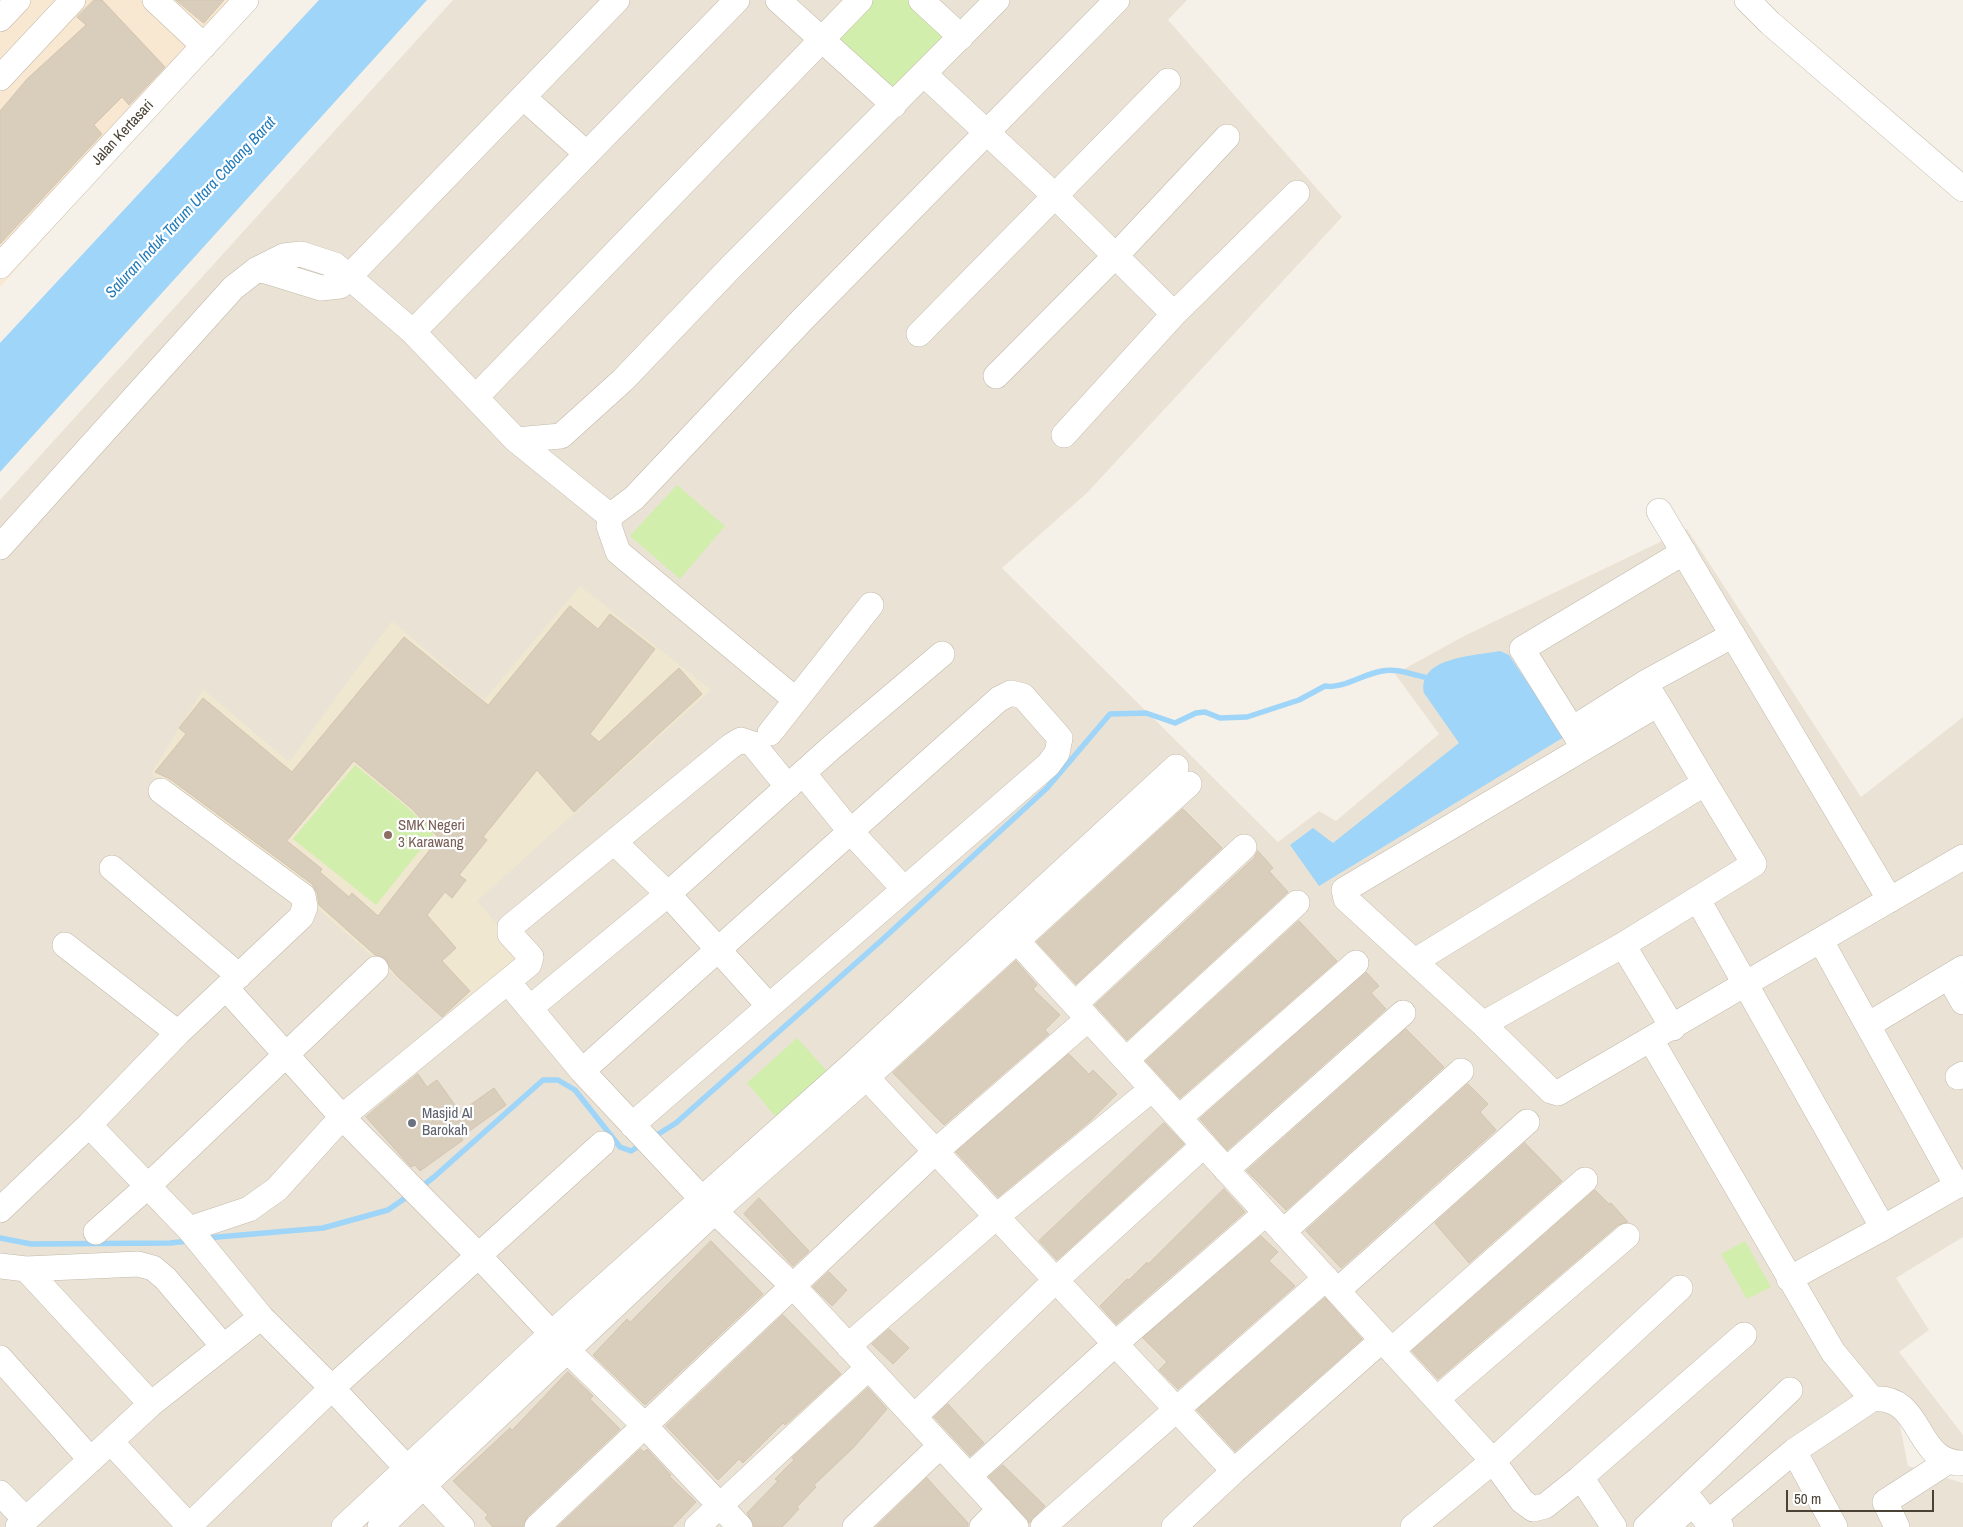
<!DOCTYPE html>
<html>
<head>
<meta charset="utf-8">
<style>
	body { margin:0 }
	#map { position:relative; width:1963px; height:1527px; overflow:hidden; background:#f6f1e8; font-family:"Archivo Narrow",sans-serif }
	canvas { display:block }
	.scale { position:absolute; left:1786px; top:1490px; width:148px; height:22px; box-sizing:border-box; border:2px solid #4a4235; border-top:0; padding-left:6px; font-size:15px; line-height:18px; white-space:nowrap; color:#4a4235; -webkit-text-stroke:4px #fff; paint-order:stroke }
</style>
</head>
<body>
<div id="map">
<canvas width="1963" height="1527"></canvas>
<div class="scale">50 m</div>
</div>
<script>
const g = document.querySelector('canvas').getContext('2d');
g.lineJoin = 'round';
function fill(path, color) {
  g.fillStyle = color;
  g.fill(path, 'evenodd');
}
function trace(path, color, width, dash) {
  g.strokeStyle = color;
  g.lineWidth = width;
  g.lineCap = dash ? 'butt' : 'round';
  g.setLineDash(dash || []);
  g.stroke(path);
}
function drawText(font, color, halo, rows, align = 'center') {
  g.font = font + ' "Archivo Narrow",sans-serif';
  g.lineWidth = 4.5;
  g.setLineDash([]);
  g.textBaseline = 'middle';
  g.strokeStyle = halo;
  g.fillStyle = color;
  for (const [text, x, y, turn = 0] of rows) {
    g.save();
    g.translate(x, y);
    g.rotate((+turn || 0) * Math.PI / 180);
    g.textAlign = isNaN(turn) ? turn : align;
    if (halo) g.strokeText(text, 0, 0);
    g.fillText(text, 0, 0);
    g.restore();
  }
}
const residential = new Path2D(`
	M 453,0 L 1187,0 L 1168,20 L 1342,217 L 1087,493 L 1002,568 L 1278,842 L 1319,811 L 1336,821 L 1439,734 L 1395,674 L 1464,636 L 1687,529 L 1861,797 L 1963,717 L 1963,1237 L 1896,1278 L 1929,1330 L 1899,1352 L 1963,1435 L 1963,1475 L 1899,1421 L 1908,1466 L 1963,1483 L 1963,1527 L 0,1527 L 0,500 Z`);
const commercial = new Path2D(`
	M 0,0 L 259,0 L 0,287 Z`);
const education = new Path2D(`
	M 580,586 L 711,690 L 477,901 L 498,925 L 520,958 L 444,1019 L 303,896 L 151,774 L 203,689 L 289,762 L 392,621 L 484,700 Z`);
const green = new Path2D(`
	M 860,0 L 921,0 L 961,37 L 894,105 L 822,39 Z
	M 677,485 L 725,526 L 680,579 L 630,536 Z
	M 355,765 L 407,807 L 434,833 L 376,905 L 293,839 Z
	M 797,1038 L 827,1071 L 776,1117 L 747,1083 Z
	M 1745,1241 L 1771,1287 L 1747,1299 L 1721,1254 Z`);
const water = new Path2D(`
	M 319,0 L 427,0 L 0,472 L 0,343 Z
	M 1500,651 L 1509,655 L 1564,737 L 1319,886 L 1290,845 L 1313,828 L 1333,843 L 1459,743 L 1424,693 C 1417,657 1474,656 1500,651 Z`);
const stream = new Path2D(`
	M 652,1138 L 676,1123 L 883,939 L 1047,788 L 1110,714 L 1146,713 L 1175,723 L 1196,713 L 1205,712 L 1220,718 L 1247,717 L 1299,700 L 1325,686 C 1343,689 1363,674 1382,671 C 1396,668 1410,674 1424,677
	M 421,1187 L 434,1177 L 543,1080 L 558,1080 L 575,1090 L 620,1147 L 631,1151 L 642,1144
	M 0,1238 L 31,1244 L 170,1243 L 189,1241
	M 206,1238 L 323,1228 L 388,1210 L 411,1194`);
const building = new Path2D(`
	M 94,0 L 102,0 L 165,67 L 129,105 L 122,97 L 94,125 L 102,134 L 0,244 L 0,111 L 27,79 L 86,25 L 77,17 Z
	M 176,0 L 224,0 L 204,23 Z
	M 570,606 L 598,629 L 610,614 L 655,649 L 590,734 L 599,742 L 679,668 L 702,694 L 574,812 L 537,770 L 483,837 L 487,840 L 459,875 L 466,880 L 452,898 L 445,892 L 427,915 L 456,948 L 442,961 L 470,991 L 442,1017 L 398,977 L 390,968 L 386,959 L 375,955 L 319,905 L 317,893 L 312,884 L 170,779 L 155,772 L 186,734 L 179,728 L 203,698 L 292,772 L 404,637 L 488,705 ZM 354,761 L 411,808 L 439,838 L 378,916 L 352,893 L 349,897 L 320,872 L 322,869 L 287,841 Z
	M 1183,809 L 1222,848 L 1076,984 L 1037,942 Z
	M 1258,851 L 1273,868 L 1269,871 L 1288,892 L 1127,1040 L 1095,1005 L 1254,858 Z
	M 1299,921 L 1337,961 L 1180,1098 L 1146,1061 Z
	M 1016,961 L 1037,985 L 1033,989 L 1060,1015 L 1045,1030 L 1049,1034 L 944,1125 L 893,1073 Z
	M 1366,972 L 1379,986 L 1371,993 L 1386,1009 L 1227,1150 L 1200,1119 Z
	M 1406,1029 L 1444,1067 L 1286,1210 L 1247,1171 Z
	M 1069,1054 L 1089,1074 L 1093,1070 L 1117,1094 L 1090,1121 L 998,1197 L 956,1152 Z
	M 418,1074 L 427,1087 L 437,1080 L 460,1112 L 494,1088 L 506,1105 L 461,1137 L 463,1140 L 420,1171 L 415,1165 L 411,1167 L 366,1117 Z
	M 1468,1084 L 1488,1104 L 1480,1112 L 1496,1130 L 1341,1268 L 1306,1231 Z
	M 1164,1123 L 1184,1144 L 1057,1260 L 1039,1241 Z
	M 1525,1143 L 1562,1181 L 1469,1263 L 1435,1223 Z
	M 1224,1189 L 1245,1212 L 1116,1324 L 1100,1306 L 1127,1279 L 1129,1280 L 1147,1262 L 1148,1264 Z
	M 1595,1190 L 1609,1204 L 1611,1203 L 1628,1222 L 1618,1225 L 1438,1379 L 1412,1351 Z
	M 759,1198 L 809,1251 L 793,1266 L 744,1214 Z
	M 1261,1236 L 1278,1252 L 1269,1261 L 1295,1286 L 1178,1389 L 1159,1370 L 1167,1362 L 1143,1338 Z
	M 711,1241 L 763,1294 L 645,1405 L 593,1355 L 627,1319 L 630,1322 Z
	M 829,1272 L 847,1290 L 832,1306 L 813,1287 Z
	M 1325,1298 L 1362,1339 L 1235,1451 L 1197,1410 Z
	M 783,1315 L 841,1374 L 785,1425 L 783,1423 L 743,1463 L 739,1459 L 718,1480 L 666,1426 Z
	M 889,1329 L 909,1348 L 893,1364 L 872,1344 Z
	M 568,1372 L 593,1396 L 590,1399 L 620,1429 L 527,1517 L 523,1527 L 493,1527 L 485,1518 L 488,1515 L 453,1481 L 510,1428 L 512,1430 Z
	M 868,1388 L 887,1409 L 854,1447 L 814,1485 L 816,1487 L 797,1507 L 799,1509 L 782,1527 L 754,1527 L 747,1513 L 778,1481 L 775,1479 L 794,1460 L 792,1458 Z
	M 948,1404 L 984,1443 L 970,1456 L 934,1417 Z
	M 641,1449 L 644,1452 L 647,1449 L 671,1475 L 669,1476 L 696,1502 L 672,1527 L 558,1527 Z
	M 1003,1465 L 1045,1506 L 1029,1523 L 989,1477 Z
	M 927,1478 L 968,1523 L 968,1527 L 876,1527 Z`);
const minor = new Path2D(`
	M 155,0 L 204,46
	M 778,0 L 894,105
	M 921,0 L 961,37
	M 1747,0 L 1770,23 L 1963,189
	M 0,19 L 18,0
	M 924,74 L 1054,195 L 1174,314
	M 0,78 L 73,0
	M 523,97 L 587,154
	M 0,266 L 246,0
	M 256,270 L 266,271 L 321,288 L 340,286 L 617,0
	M 413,332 L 737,0
	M 919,334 L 1168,81
	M 996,376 L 1125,246 L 1227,137
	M 476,397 L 860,0
	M 1064,435 L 1174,314 L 1297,193
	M 516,440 L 561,436 L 623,380 L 731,267 L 997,0
	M 1659,511 L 1890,900
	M 610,516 L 609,526 L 618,552 L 796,700
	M 0,547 L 233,288 L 256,270 L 284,256 L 301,254 L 335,265 L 413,332 L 516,440 L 610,516 L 634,498 L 803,319 L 1117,0
	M 1733,635 L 1645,683 L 1658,704 L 1344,890 L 1346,899 L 1483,1024 L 1551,1091 L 1558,1093 L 1963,857
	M 1658,704 L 1705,783
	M 1572,729 L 1522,649 L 1684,552
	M 770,733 L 871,605
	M 1580,742 L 1572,729 L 1645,683
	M 803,773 L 851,832 L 904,889
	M 614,842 L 668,894 L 769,1006
	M 112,868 L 239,976
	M 1698,900 L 1883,1228 L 1789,1279
	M 1006,929 L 1493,1461 L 1522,1501 L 1533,1509 L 1545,1506 L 1579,1479 L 1744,1335
	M 1821,941 L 1957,1186
	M 65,945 L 178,1033
	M 1623,945 L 1673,1028
	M 1415,961 L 1705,783 L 1754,864 L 1623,945 L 1483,1024
	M 1949,977 L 1963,1002
	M 508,982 L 582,1071 L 702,1199 L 794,1287 L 1016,1527
	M 226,988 L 342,1117 L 479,1256 L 567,1350 L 645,1426 L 740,1527
	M 1075,1004 L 1244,847
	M 530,1008 L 668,894 L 832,747 L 942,654
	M 1868,1025 L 1963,968
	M 1651,1040 L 1833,1352 L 1872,1399
	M 1126,1060 L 1297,903
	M 855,1065 L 1234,1471
	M 582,1071 L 999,699 L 1011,693 L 1023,696 L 1060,738 L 1057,753 L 1048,765 L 632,1125
	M 1958,1077 L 1963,1074
	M 1179,1118 L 1356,963
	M 89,1125 L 190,1230 L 261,1317 L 332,1388 L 462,1527
	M 1226,1170 L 1403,1013
	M 0,1210 L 89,1125 L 178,1033 L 301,917 L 305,907 L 303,896 L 161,791
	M 1883,1228 L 1963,1182
	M 189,1229 L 249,1209 L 277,1189 L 342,1117 L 529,964 L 531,957 L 510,934 L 510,927 L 731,746 L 741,740 L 753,744 L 788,787
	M 96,1232 L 148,1186 L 376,969
	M 1283,1232 L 1461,1071
	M 0,1266 L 26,1269 L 138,1264 L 153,1268 L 165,1278 L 223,1346
	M 26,1269 L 151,1404
	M 1337,1291 L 1527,1122
	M 848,1346 L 996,1217 L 1152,1089
	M 1392,1350 L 1585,1180
	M 0,1358 L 91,1460
	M 1437,1399 L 1627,1236
	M 914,1417 L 1056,1280 L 1204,1145
	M 111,1442 L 190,1527
	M 1794,1451 L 1835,1527
	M 969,1476 L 1115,1344 L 1266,1213
	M 1579,1479 L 1586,1485 L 1614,1527
	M 0,1493 L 26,1520
	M 1670,1524 L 1693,1503 L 1705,1519 L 1716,1516
	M 18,1527 L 151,1404 L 261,1317
	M 188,1527 L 332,1388 L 602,1144
	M 344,1527 L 551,1334 L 853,1064 L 1176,767
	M 380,1527 L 715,1211 L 867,1077 L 1189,784
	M 537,1527 L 935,1152 L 1088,1019
	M 697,1527 L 868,1368
	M 855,1527 L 939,1447
	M 982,1527 L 1000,1509
	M 1043,1527 L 1326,1278
	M 1174,1527 L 1234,1471 L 1382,1340
	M 1413,1527 L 1493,1461 L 1680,1288
	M 1646,1527 L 1790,1390
	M 1721,1527 L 1716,1516 L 1794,1451 L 1872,1399 C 1925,1394 1913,1464 1963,1463
	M 1897,1527 L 1885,1502 L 1947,1462`);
const markers = [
	[388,835,5,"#8d6e63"],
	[412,1123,5,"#6b7280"]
];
const streetNames = [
	["Jalan Kertasari",123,133,-47]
];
const educationNames = [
	["SMK Negeri",398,826],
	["3 Karawang",398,843]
];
const worshipNames = [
	["Masjid Al",422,1114],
	["Barokah",422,1131]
];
const waterNames = [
	["Saluran Induk Tarum Utara Cabang Barat",191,208,-47]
];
fill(residential, '#eae3d5');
fill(commercial, '#f9e8d1');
fill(education, '#f0e7d0');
fill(green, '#d1eeac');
fill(water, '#9ed5f8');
trace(stream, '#9ed5f8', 5.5);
fill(building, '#d9cdbc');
trace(building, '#d4c5ae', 1);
trace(minor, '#c2b9a9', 26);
trace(minor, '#fff', 25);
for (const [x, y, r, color] of markers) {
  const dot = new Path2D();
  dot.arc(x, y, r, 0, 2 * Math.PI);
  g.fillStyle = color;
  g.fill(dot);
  trace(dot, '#fff', 2);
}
drawText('15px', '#4a4235', '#fff', streetNames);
drawText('15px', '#785e54', '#fff', educationNames, 'left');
drawText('15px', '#5b616d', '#fff', worshipNames, 'left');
drawText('italic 16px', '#217bba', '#fff', waterNames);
</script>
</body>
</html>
